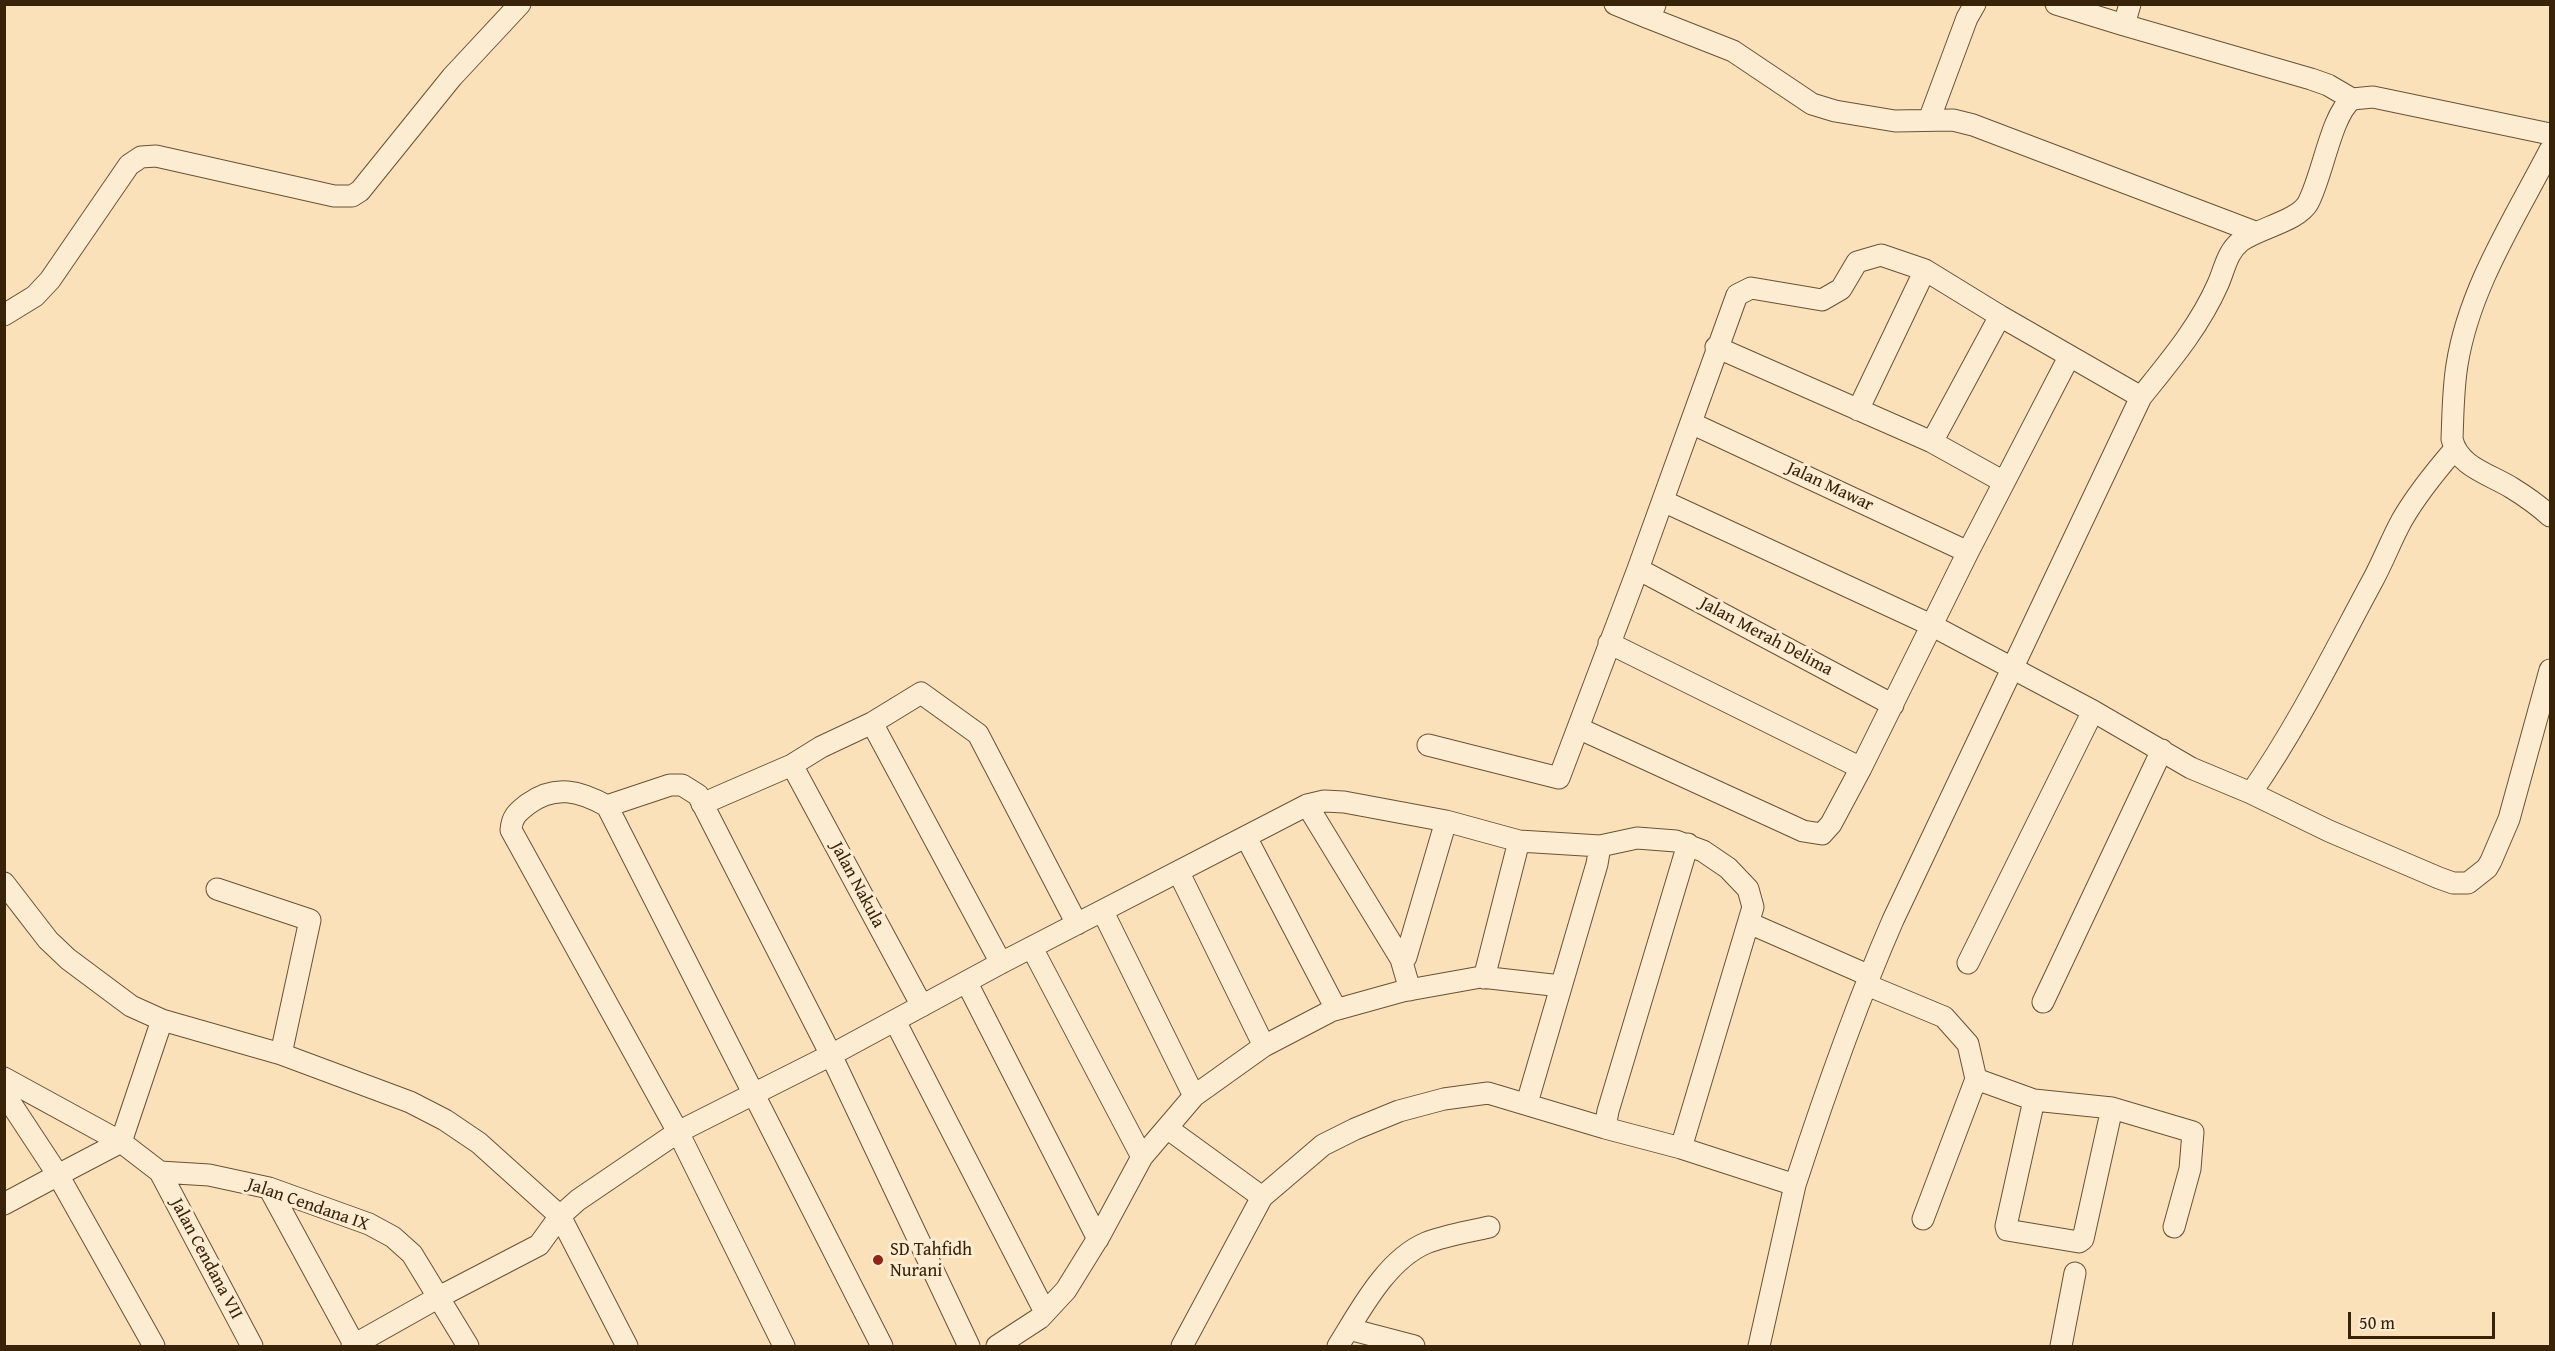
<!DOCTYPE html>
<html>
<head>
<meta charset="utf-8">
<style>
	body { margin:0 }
	#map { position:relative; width:2555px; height:1351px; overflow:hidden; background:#fbe1b9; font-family:"Gentium Book Plus",serif }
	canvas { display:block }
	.frame { position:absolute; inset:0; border:6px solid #382309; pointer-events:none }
	.scale { position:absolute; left:2348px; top:1312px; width:147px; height:27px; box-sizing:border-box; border:3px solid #382309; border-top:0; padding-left:8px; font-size:18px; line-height:21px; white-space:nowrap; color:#382309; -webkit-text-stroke:4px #fcecd2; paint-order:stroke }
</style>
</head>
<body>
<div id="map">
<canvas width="2555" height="1351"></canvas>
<div class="frame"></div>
<div class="scale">50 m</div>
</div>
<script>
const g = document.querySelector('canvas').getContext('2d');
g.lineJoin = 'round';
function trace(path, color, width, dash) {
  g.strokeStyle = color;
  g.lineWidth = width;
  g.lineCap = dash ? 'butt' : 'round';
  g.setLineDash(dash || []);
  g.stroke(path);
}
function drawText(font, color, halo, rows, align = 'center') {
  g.font = font + ' "Gentium Book Plus",serif';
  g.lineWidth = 6;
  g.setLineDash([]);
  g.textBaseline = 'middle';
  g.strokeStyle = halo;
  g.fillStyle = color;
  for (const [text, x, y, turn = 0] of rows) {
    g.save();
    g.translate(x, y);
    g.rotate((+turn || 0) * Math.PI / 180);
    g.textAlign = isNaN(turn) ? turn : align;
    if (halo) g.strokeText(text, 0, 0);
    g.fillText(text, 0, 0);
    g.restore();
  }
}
const street = new Path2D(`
	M 1615,4 L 1649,18 L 1655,5
	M 2056,4 L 2124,25
	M 2130,4 L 2124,25 L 2311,79 L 2328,85 L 2352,99
	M 1649,18 L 1733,51 L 1812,104 L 1835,111 L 1895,121 L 1953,120 L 1973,125 L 2255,232
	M 1929,120 L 1967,18 L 1975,4
	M 2550,150 C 2515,218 2469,288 2457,365 C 2453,389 2453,415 2452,439 C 2458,467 2490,474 2512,488 C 2525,496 2539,506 2550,516
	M 1925,270 L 2000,316 L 2141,397
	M 4,315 L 35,296 L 50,280 L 129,165 L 141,157 L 156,156 L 334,196 L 352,196 L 360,191 L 452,77 L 520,4
	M 1716,347 L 1932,442 L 2004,482
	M 1691,423 L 1968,552
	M 1932,442 L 2000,316
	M 1663,501 L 1931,625 L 2093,711 L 2191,768 L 2251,793 C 2298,726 2335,650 2374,578 C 2384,559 2392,538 2402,520 C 2417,494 2435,472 2454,450
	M 1638,569 L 1893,705
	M 1609,643 L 1861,768
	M 872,723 L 1001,963
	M 1578,728 L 1803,831 L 1822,834 L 1831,824 L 1861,768 L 1968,552 L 2069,357
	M 1428,745 L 1559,778 L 1638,569 L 1737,295 L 1751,288 L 1822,300 L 1841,289 L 1857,262 L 1881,255 L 1925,270 L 1858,410
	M 792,765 L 922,1006
	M 2251,793 L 2329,831 L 2439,878 L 2453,883 L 2468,883 L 2487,868 L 2491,861 L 2509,819 L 2550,670
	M 702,804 L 792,765 L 821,747 L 872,723 L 921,693 L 978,734 L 1077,924
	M 1307,805 L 1401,959 L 1410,990
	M 607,806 L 670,785 L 682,785 L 698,795 L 831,1055 L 969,1346
	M 1246,837 L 1336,1009
	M 1179,873 L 1264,1046
	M 4,883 L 48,940 L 68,959 L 131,1006 L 162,1020 L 281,1054 L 410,1102 L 445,1120 L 479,1143 L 560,1216 L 627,1346
	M 217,889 L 310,920 L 281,1054
	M 1103,912 L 1194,1096
	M 1749,923 L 1870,976
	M 1032,948 L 1142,1157
	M 1401,959 L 1406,957 L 1446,821
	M 1968,963 L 2093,711
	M 1484,978 L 1519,841
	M 967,983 L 1098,1239
	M 1867,985 L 1944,1017 L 1968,1044 L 1976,1079 L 2034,1100 L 2112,1108 L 2193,1132 L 2190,1169 L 2174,1227
	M 2043,1002 L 2162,750
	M 895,1021 L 1045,1312
	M 4,1078 L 121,1142 L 160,1172 L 209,1175 L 269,1188 L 369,1224 L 393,1237 L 412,1254 L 468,1346
	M 4,1093 L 58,1175 L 4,1204
	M 2034,1100 L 2006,1226 L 2007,1230 L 2079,1242 L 2083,1239 L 2112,1108
	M 1527,1103 L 1597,864 L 1600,846
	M 1167,1128 L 1262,1197
	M 1605,1128 L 1608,1111 L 1688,844
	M 160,1172 L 252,1346
	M 269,1188 L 355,1346
	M 1923,1219 L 1976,1079
	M 1349,1329 L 1414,1346
	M 154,1346 L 58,1175 L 121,1142 L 162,1020
	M 352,1346 L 439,1297 L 539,1245 L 560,1216 L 578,1200 L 678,1132 L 831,1055 L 1001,963 L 1307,805 L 1324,801 L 1344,802 L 1446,821 L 1519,841 L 1600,846 L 1637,838 L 1676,841 L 1703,851 L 1728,868 L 1748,889 L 1753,907 L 1681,1148
	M 784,1346 L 678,1132 L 511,830 C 512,816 518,812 528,804 C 555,784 580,791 607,806 L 882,1346
	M 997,1346 L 1040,1318 L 1066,1290 L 1100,1235 L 1142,1157 L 1194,1096 L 1264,1046 L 1331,1011 L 1403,991 L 1481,977 L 1561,986
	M 1182,1346 L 1262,1197 L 1323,1145 L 1355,1129 L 1399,1111 L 1444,1099 L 1488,1093 L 1605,1128 L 1681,1148 L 1795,1185 C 1824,1096 1855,1007 1893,920 L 2141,397 C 2170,361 2199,327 2218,284 C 2225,268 2227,252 2241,241 C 2259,228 2298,221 2308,203 C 2323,175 2331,115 2352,99 L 2373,97 L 2550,134
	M 1338,1346 C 1360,1311 1386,1260 1426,1243 C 1446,1235 1468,1232 1489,1227
	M 1759,1346 L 1795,1185
	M 2061,1346 L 2075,1273`);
const markers = [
	[878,1260,6,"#8f2418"]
];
const streetNames = [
	["Jalan Mawar",1830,487,25],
	["Jalan Merah Delima",1766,637,28],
	["Jalan Nakula",857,885,62],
	["Jalan Cendana IX",308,1205,19],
	["Jalan Cendana VII",206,1259,62]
];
const poiNames = [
	["SD Tahfidh",890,1250],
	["Nurani",890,1271]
];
trace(street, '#695235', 23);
trace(street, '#fcecd2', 21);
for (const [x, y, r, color] of markers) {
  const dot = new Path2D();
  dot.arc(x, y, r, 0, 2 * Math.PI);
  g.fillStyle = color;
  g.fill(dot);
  trace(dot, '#fcecd2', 2);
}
drawText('18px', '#382309', '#fcecd2', streetNames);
drawText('18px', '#382309', '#fcecd2', poiNames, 'left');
</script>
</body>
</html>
